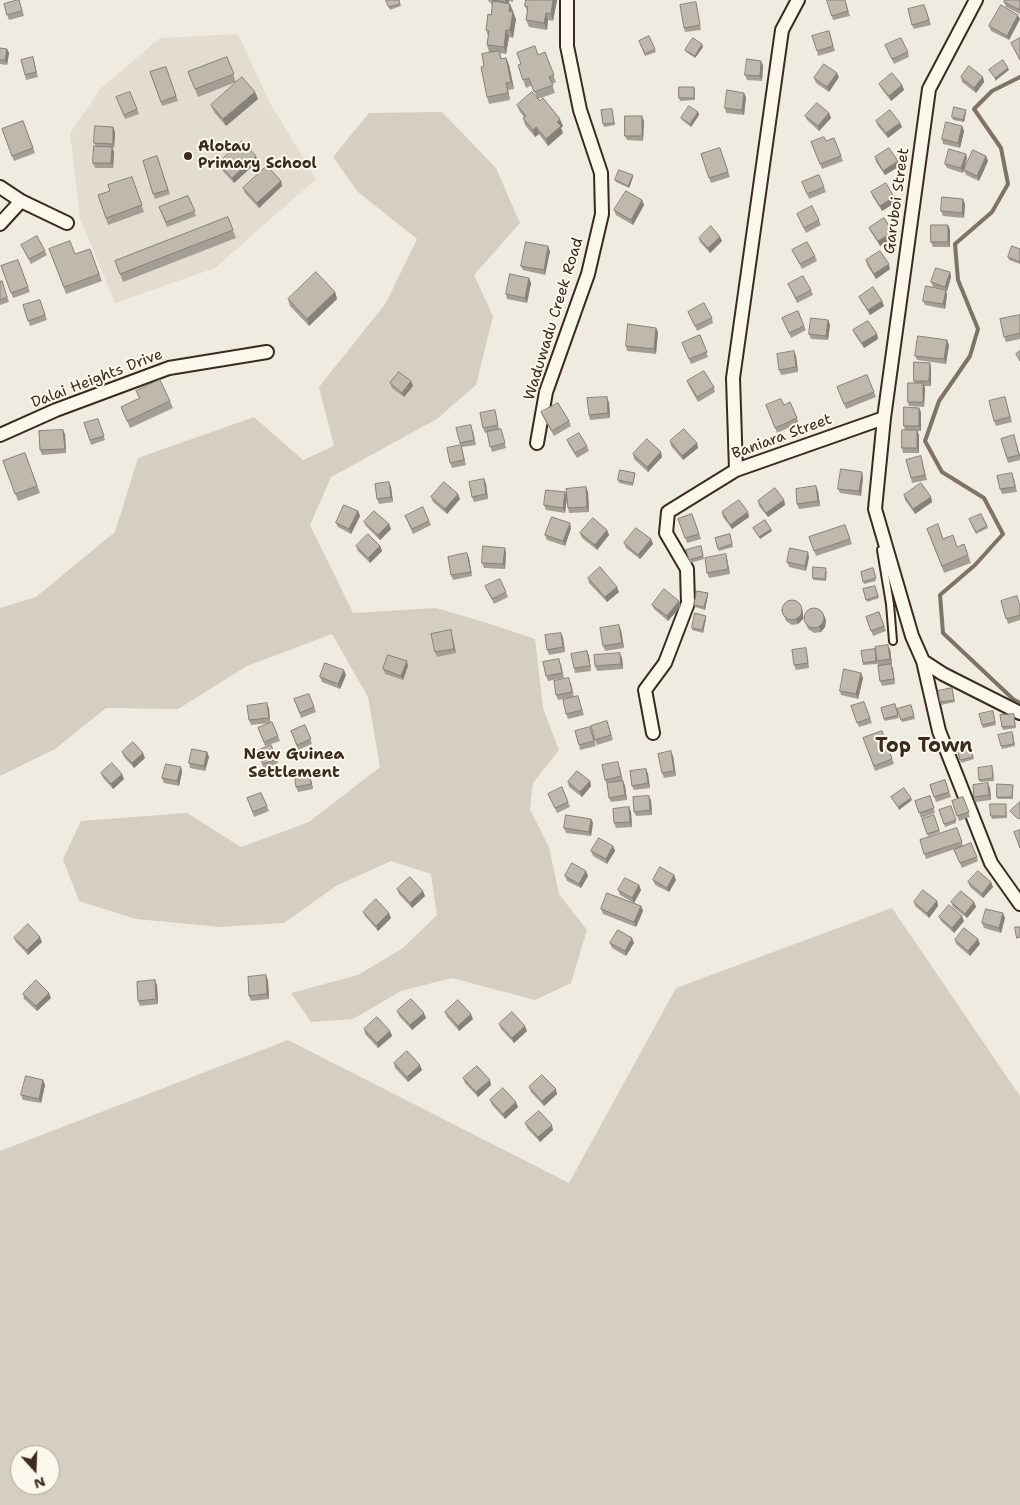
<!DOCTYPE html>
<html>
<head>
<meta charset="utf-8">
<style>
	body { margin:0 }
	#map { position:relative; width:1020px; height:1505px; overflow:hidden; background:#f0ebe0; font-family:"Shantell Sans",sans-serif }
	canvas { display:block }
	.north { position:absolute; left:10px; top:1445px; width:50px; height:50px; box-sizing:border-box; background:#fbf7ec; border:1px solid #aea59a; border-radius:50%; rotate:160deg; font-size:14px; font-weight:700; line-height:20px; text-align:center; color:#3b2a1e }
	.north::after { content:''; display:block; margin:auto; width:18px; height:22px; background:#3b2a1e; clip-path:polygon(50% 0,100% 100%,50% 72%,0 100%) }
</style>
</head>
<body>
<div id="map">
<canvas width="1020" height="1505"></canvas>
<div class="north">N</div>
</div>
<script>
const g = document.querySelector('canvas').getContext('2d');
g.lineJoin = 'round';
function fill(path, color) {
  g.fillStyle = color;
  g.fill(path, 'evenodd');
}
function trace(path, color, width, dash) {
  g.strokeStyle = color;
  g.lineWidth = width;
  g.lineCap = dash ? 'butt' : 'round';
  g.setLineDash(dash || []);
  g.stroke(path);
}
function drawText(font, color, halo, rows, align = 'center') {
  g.font = font + ' "Shantell Sans",sans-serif';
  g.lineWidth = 4;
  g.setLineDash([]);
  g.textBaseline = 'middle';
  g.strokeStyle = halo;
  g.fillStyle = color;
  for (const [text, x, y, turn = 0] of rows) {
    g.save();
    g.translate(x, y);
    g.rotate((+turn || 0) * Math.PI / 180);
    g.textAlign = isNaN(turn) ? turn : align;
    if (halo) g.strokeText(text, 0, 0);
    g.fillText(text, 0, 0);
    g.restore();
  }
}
const built = new Path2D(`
	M 238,34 L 270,103 L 316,179 L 215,268 L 115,303 L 80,218 L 70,133 L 101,88 L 160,38 Z`);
const green = new Path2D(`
	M 442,112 L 496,168 L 520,223 L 474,275 L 493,316 L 476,385 L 437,419 L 331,477 L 310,525 L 353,613 L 436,608 L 487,623 L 535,639 L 543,708 L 559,750 L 533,783 L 530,809 L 549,847 L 559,894 L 587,930 L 571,983 L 535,1000 L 452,978 L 401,991 L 353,1019 L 311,1022 L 291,993 L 358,975 L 403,948 L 437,915 L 431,874 L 391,861 L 336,886 L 284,923 L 220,927 L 136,919 L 79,901 L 63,859 L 81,821 L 187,813 L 241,847 L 309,822 L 380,767 L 368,697 L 332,634 L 247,666 L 178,709 L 106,708 L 55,749 L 0,776 L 0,608 L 36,597 L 115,532 L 138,458 L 254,417 L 303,460 L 334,446 L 319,387 L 386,303 L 417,239 L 358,192 L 333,157 L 369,113 Z
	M 892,908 L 1020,1096 L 1020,1505 L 0,1505 L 0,1151 L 288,1040 L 569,1183 L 676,988 ZM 20,1455 L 50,1455 L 50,1485 L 20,1485 Z`);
const stream = new Path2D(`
	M 1020,77 L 992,91 L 974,109 L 1001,148 L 1008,184 L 992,212 L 955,244 L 958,280 L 978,329 L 970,356 L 939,401 L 925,441 L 942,472 L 984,498 L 1003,534 L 975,565 L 940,595 L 943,633 L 1013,699 L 1020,703`);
const service = new Path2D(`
	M 881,550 L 890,604 L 893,641`);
const minor = new Path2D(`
	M 976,0 L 929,89 L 884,418 L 875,509 L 912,636 L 923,661 L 943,674 L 1020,713
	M 0,187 L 21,201 L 67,223
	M 0,224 L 21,201
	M 0,435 L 56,410 L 169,368 L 267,352
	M 537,443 L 546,392 L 588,274 L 602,214 L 601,173 L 580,110 L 567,46 L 567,0
	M 736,470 L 733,378 L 782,30 L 798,0
	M 923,661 L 939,731 L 991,863 L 1020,904
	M 653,733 L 645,690 L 665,663 L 688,603 L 687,569 L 666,533 L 668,512 L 736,470 L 884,418`);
const wall = new Path2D(`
	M 19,0 L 24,16 L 9,20 L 7,15 Z
	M 386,0 L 399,0 L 401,6 L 390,10 Z
	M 488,0 L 513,0 L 513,2 L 509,1 L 509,4 L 513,11 L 516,19 L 513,38 L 509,37 L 506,54 L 500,53 L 502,59 L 506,58 L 509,65 L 514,89 L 508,90 L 510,100 L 489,104 L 487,97 L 484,66 L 492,52 L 489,52 L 487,45 L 488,36 L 486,30 L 491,15 L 493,7 L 490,2 L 489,2 Z
	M 526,0 L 557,0 L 553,21 L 548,20 L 547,30 L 529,27 L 526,20 L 528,13 L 525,6 Z
	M 845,0 L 850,16 L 833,20 L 832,16 Z
	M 1020,0 L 1020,14 L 1006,7 L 1004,2 Z
	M 697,7 L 701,30 L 685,32 L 684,28 Z
	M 926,9 L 931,25 L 914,29 L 912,25 Z
	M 1020,19 L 1009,40 L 991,31 L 989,26 Z
	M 829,31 L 835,51 L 818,56 L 817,51 Z
	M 649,36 L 656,52 L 645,56 L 639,41 Z
	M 885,45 L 908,52 L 909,57 L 894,64 Z
	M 703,47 L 695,58 L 686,52 L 685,50 Z
	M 0,48 L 7,49 L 9,53 L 7,65 L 0,64 Z
	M 545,52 L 556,82 L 552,84 L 555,93 L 538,99 L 563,126 L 561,128 L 563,133 L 548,146 L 539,134 L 535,137 L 525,125 L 523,118 L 524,117 L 520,112 L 517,105 L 536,96 L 532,85 L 526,88 L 518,65 L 538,55 Z
	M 33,57 L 38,77 L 26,80 L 25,75 Z
	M 227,57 L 236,82 L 198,97 L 188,72 Z
	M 763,65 L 762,81 L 747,80 L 745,75 Z
	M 166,67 L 178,101 L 162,106 L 150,72 Z
	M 839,77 L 829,92 L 816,83 L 814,78 Z
	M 961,77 L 983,77 L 984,82 L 976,93 L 962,82 Z
	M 879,84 L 902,85 L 904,90 L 891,101 L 881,88 Z
	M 694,87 L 695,89 L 695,100 L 680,101 L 679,98 Z
	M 130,92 L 139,114 L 125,119 L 118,102 Z
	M 255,92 L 258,99 L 226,126 L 214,112 L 211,105 Z
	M 746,97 L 744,115 L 726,113 L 725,108 Z
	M 612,109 L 615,125 L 604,127 L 603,124 Z
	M 698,112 L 699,115 L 691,127 L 682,120 L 681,118 Z
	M 966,112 L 964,122 L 953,120 L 952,117 Z
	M 829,113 L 831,118 L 819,131 L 807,120 L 805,116 Z
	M 23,121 L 35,153 L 14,161 L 2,129 Z
	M 644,121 L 643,141 L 627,140 L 625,136 Z
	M 876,121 L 900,123 L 902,127 L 888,138 L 878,126 Z
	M 962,126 L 964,131 L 960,148 L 943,144 L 942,139 Z
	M 113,127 L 115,132 L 114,148 L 112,148 L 114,152 L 113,168 L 95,168 L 93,163 L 96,146 L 94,143 Z
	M 834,138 L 843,161 L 822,169 L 811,142 L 826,141 Z
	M 720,148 L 730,177 L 711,183 L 701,154 Z
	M 966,154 L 967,158 L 963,173 L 947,168 L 945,164 Z
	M 157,156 L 170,194 L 155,199 L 143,161 Z
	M 986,156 L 988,161 L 979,181 L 966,175 L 964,170 Z
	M 875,157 L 900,166 L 885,175 L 876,162 Z
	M 258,161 L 234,183 L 220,168 L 218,163 Z
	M 633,175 L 633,177 L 629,188 L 616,182 L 615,180 Z
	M 819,175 L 826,192 L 809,199 L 802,182 Z
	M 132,177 L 144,212 L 108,225 L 98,195 L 110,191 Z
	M 281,181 L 282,186 L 259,208 L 245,193 L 243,188 Z
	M 871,192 L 894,197 L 896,202 L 882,211 L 873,197 Z
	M 188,196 L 196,216 L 167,227 L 159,207 Z
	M 963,199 L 965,204 L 964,218 L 943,216 L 941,211 Z
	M 642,200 L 644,205 L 633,225 L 616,215 L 614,210 Z
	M 797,214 L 819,220 L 821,225 L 806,233 Z
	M 228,217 L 236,238 L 123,282 L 115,261 Z
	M 948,225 L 950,230 L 950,247 L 933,247 L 931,242 Z
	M 869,228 L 893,232 L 894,237 L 880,246 L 871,232 Z
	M 720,237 L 722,241 L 710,253 L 700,242 L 699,238 Z
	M 21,245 L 45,251 L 47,255 L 31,264 Z
	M 49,249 L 75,254 L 90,249 L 102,281 L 66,294 Z
	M 1020,249 L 1020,264 L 1009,260 L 1008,257 Z
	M 792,250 L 815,256 L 817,261 L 802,269 Z
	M 550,251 L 545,275 L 523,270 L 521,266 Z
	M 18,260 L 30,292 L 13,298 L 1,266 Z
	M 866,260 L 890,269 L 876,279 L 867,265 Z
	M 950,272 L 951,277 L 947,291 L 946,291 L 947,295 L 945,309 L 925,305 L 923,301 L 941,289 L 933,287 L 931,282 Z
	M 529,278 L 531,283 L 527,303 L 507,299 L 506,294 Z
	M 2,281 L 9,302 L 0,305 L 0,282 Z
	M 788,284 L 811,290 L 813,295 L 797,303 Z
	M 335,292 L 337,299 L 309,326 L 290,306 L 288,299 Z
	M 859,297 L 882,301 L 884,306 L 870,315 L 861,301 Z
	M 40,300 L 47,320 L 30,326 L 23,305 Z
	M 688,312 L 712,318 L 713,323 L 697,331 Z
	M 1020,315 L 1020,339 L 1006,342 L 1004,337 Z
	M 828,320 L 830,325 L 828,340 L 811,339 L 809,334 Z
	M 784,323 L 804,326 L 806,330 L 791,338 Z
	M 656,328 L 658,332 L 656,354 L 627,351 L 626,346 Z
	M 853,330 L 877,334 L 878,339 L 864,348 L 855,335 Z
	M 700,335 L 708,357 L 691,364 L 682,343 Z
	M 949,345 L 946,364 L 917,360 L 915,356 Z
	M 796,356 L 798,372 L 781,375 L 779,370 Z
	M 931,367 L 931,386 L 924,386 L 925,388 L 924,407 L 909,406 L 908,402 L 915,383 L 914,381 Z
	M 867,375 L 876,397 L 846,409 L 837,387 Z
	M 411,381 L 413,386 L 404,397 L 392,388 L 390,383 Z
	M 687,381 L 714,387 L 715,392 L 698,402 L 689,386 Z
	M 136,391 L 170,401 L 173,408 L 130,428 L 121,407 L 139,398 Z
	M 1005,397 L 1012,422 L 996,426 L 994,421 Z
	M 609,402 L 610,418 L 590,420 L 589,415 Z
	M 790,402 L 799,423 L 777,433 L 766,405 L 784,405 Z
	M 495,410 L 499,429 L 501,429 L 506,448 L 492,452 L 487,432 L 485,433 L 483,428 Z
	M 541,412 L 569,421 L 571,426 L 554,436 L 543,417 Z
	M 921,412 L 921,431 L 917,431 L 919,435 L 919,453 L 903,453 L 902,448 L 905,430 L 904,426 Z
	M 98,419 L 105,440 L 91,445 L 84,423 Z
	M 473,430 L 476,445 L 462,447 L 466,465 L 452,468 L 450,463 L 461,446 L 460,443 Z
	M 65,434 L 66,453 L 42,455 L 40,450 Z
	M 1014,435 L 1020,455 L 1020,460 L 1008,463 L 1001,439 Z
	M 567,440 L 587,446 L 589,451 L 577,458 L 569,445 Z
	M 670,441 L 697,443 L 698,448 L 683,460 L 671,446 Z
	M 25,453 L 40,493 L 18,501 L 3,461 Z
	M 633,454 L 662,457 L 648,472 L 634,459 Z
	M 921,456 L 927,480 L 912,483 L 911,478 Z
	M 635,473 L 635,475 L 633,486 L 619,483 L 618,480 Z
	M 863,477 L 861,496 L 840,493 L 838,489 Z
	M 1014,478 L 1017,492 L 1002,494 L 1000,489 Z
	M 484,479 L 486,484 L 488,499 L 474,502 L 472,497 Z
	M 389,482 L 391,487 L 393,502 L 379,504 L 377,499 Z
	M 586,487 L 588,492 L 589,512 L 569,513 L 568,508 Z
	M 818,491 L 820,506 L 799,509 L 797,504 Z
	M 565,492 L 567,497 L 565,513 L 546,510 L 544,505 Z
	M 904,495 L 931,497 L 932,502 L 915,514 L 905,500 Z
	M 431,497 L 460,499 L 447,514 L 433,502 Z
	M 784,500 L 785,505 L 768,517 L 759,506 L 758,501 Z
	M 358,511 L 360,516 L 351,534 L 338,527 L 336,523 Z
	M 722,512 L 749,517 L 732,529 L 723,517 Z
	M 692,514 L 701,539 L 687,543 L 678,519 Z
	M 981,514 L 988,528 L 976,534 L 970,522 Z
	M 405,516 L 429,521 L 431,525 L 413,534 Z
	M 364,522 L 389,524 L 391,529 L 380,540 L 366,526 Z
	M 845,525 L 852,544 L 816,556 L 809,537 Z
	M 571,528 L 565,546 L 547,540 L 545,535 Z
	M 927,529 L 957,547 L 964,544 L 971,563 L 944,573 Z
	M 607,530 L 609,535 L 597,550 L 582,538 L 580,533 Z
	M 730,534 L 733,547 L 719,551 L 715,538 Z
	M 651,539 L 653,544 L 640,559 L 626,548 L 624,543 Z
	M 356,546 L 380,546 L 382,551 L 370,563 L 358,551 Z
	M 701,546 L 704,559 L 690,563 L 686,550 Z
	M 506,552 L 505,569 L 484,568 L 482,563 Z
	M 809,557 L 806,571 L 789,567 L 787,562 Z
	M 469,558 L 472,576 L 453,580 L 451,575 Z
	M 727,559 L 730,574 L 709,578 L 707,573 Z
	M 873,568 L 876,581 L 864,584 L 861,572 Z
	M 827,571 L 826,581 L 813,580 L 813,578 Z
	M 588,578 L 619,592 L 607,602 L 589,583 Z
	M 485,586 L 506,592 L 508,597 L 494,604 Z
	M 875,586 L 879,598 L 867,602 L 863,589 Z
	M 708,595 L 705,610 L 695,607 L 694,605 Z
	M 679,601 L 681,606 L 668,621 L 654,609 L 652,605 Z
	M 1001,601 L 1020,606 L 1020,620 L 1008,624 Z
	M 782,610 L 803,612 L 803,619 L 798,624 L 792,625 L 786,621 Z
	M 879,612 L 886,631 L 873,636 L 866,617 Z
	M 706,618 L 703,633 L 692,630 L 692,628 Z
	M 804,618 L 826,620 L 825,627 L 821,632 L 814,633 L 808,629 Z
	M 451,630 L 452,635 L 456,653 L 437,657 L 435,652 Z
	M 621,630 L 624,648 L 605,651 L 603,646 Z
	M 561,633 L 563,638 L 565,652 L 549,655 L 547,650 Z
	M 806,648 L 807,653 L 809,668 L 796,670 L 794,665 Z
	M 890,649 L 892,664 L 891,664 L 893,669 L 895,684 L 882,686 L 880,681 L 878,666 L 877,662 L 877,664 L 863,665 L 863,663 Z
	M 587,651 L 589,656 L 591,671 L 575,673 L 574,668 Z
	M 622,658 L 623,669 L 597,671 L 595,666 Z
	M 561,663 L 564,678 L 548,681 L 546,676 Z
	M 408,666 L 403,680 L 385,674 L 383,669 Z
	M 861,673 L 863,678 L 858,699 L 841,695 L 840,691 Z
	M 346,675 L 340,689 L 322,682 L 320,677 Z
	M 571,682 L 574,697 L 578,696 L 584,715 L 568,719 L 566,714 L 573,697 L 558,700 L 556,695 Z
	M 952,688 L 955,702 L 941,705 L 940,702 Z
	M 309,694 L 316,712 L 301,718 L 294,699 Z
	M 864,702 L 872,723 L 859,727 L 851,706 Z
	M 895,704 L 899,718 L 885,721 L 881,708 Z
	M 911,705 L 915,719 L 902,722 L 897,709 Z
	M 269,708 L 270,723 L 251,725 L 249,720 Z
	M 993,711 L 996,725 L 983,728 L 982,725 Z
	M 1014,714 L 1016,728 L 1003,730 L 1002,727 Z
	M 607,721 L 613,740 L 597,745 L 595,740 Z
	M 272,722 L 280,741 L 265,746 L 258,728 Z
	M 305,725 L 312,744 L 298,750 L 291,731 Z
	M 882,731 L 894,764 L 875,771 L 863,738 Z
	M 592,732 L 596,746 L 580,750 L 579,745 Z
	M 1013,734 L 1015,746 L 1002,749 L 1001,746 Z
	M 271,745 L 278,763 L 264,769 L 257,751 Z
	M 970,745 L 974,759 L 961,763 L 957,749 Z
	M 122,752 L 145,758 L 134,768 L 124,757 Z
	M 207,752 L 209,757 L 205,771 L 190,768 L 189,763 Z
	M 673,756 L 676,776 L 664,778 L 662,773 Z
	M 181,767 L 182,772 L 179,786 L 164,783 L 162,778 Z
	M 620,767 L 623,781 L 625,786 L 627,800 L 611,802 L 609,798 L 607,784 L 605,780 Z
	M 646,769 L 648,774 L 650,788 L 634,790 L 632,786 Z
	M 993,769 L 994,781 L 980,782 L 979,780 Z
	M 309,770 L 310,775 L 313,789 L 298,792 L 296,787 Z
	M 101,773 L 124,779 L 113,789 L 103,778 Z
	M 945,780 L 951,797 L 936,802 L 930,785 Z
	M 590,781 L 591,786 L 582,797 L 569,787 L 568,782 Z
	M 1013,785 L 1013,799 L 998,799 L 997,797 Z
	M 990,788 L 991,800 L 975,802 L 974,797 Z
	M 261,793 L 269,811 L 254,817 L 247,798 Z
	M 548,794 L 568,802 L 570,807 L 557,813 Z
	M 930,796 L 935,813 L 921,818 L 915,801 Z
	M 963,797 L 970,817 L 959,821 L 952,801 Z
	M 651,800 L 652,815 L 636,816 L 634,812 Z
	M 1006,804 L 1007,818 L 992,819 L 991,816 Z
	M 951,806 L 956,823 L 945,827 L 939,810 Z
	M 629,807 L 631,812 L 632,827 L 616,828 L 614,823 Z
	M 934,815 L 940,832 L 928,836 L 922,819 Z
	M 591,819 L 593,823 L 591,836 L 566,833 L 564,828 Z
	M 957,828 L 963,846 L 971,843 L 978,861 L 962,868 L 954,850 L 958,848 L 926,859 L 920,840 Z
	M 613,846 L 615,851 L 607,864 L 593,856 L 591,851 Z
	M 586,871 L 588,876 L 581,888 L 567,881 L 565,876 Z
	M 674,875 L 676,880 L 669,892 L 655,885 L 653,880 Z
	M 968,882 L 991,882 L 993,887 L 983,898 L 970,887 Z
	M 639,885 L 641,890 L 634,903 L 620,895 L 618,890 Z
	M 397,889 L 425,896 L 412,908 L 399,894 Z
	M 937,901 L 938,906 L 929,918 L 915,906 L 914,902 Z
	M 951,902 L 974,902 L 976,907 L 967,918 L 953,907 Z
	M 641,906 L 643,911 L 636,927 L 603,914 L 601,909 Z
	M 363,912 L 391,918 L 378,931 L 365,916 Z
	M 939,917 L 964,921 L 954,933 L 941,921 Z
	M 1005,918 L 1001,933 L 984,928 L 982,923 Z
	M 14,938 L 42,942 L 28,955 L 16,942 Z
	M 955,940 L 980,944 L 970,956 L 956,944 Z
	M 610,943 L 634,943 L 626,956 L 612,948 Z
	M 268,980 L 269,999 L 251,1001 L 249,996 Z
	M 157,985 L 158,1004 L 140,1006 L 138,1001 Z
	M 23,994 L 51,998 L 37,1011 L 24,999 Z
	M 397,1011 L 426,1018 L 412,1030 L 399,1016 Z
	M 445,1012 L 473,1019 L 459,1031 L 447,1017 Z
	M 499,1024 L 527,1031 L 514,1043 L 501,1029 Z
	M 364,1029 L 390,1031 L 392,1036 L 378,1048 L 365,1034 Z
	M 394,1063 L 422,1070 L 408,1082 L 395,1068 Z
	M 463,1078 L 491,1085 L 478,1097 L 465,1083 Z
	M 43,1080 L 45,1085 L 41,1103 L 23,1100 L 21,1095 Z
	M 529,1087 L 557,1094 L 544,1106 L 531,1092 Z
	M 490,1100 L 518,1107 L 505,1119 L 492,1105 Z
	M 525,1123 L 553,1130 L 540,1142 L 527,1128 Z`);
const shadedWall = new Path2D(`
	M 506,0 L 509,0 L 509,1 L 508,9 L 506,2 Z
	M 553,0 L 557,0 L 553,21 L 551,14 Z
	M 510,4 L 513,11 L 512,18 L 509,11 Z
	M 513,12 L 516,19 L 513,38 L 510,30 Z
	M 546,13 L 548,20 L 547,30 L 544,23 Z
	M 1018,15 L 1020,19 L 1009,40 L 1007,36 Z
	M 506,30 L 509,37 L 506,54 L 504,47 Z
	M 702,44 L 703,47 L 695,58 L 695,56 Z
	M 7,49 L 9,53 L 7,65 L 5,60 Z
	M 506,58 L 509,65 L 514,89 L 511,82 Z
	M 761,61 L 763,65 L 762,81 L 760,76 Z
	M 1008,68 L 1009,70 L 995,81 L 995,78 Z
	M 837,73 L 839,77 L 829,92 L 827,87 Z
	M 983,77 L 984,82 L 976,93 L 974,88 Z
	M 506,83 L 508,90 L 510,100 L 508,93 Z
	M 902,85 L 904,90 L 891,101 L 889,96 Z
	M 255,92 L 258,99 L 226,126 L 223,119 Z
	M 744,93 L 746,97 L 744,115 L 742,110 Z
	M 966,110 L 966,112 L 964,122 L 963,120 Z
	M 698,112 L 699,115 L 691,127 L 690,124 Z
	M 829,113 L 831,118 L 819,131 L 818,126 Z
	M 642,116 L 644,121 L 643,141 L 642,136 Z
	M 560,119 L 563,126 L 561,128 L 563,133 L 548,146 L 546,139 L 557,122 Z
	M 900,123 L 902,127 L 888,138 L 886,133 Z
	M 962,126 L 964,131 L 960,148 L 958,143 Z
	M 113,127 L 115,132 L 114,148 L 113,144 Z
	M 536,127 L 539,134 L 535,137 L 533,130 Z
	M 112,147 L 114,152 L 113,168 L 111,163 Z
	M 966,154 L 967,158 L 963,173 L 961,168 Z
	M 256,156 L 258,161 L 234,183 L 232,178 Z
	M 986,156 L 988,161 L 979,181 L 977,176 Z
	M 898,161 L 900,166 L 885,175 L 883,171 Z
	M 633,175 L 633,177 L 629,188 L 628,186 Z
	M 281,181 L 282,186 L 259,208 L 257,203 Z
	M 894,197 L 896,202 L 882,211 L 880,206 Z
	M 963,199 L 965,204 L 964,218 L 962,213 Z
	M 642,200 L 644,205 L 633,225 L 631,220 Z
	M 948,225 L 950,230 L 950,247 L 948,242 Z
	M 893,232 L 894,237 L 880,246 L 878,241 Z
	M 720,237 L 722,241 L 710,253 L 708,248 Z
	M 548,246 L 550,251 L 545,275 L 544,270 Z
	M 889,264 L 890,269 L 876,279 L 874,274 Z
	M 950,272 L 951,277 L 947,291 L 945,287 Z
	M 529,278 L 531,283 L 527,303 L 525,298 Z
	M 946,290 L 947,295 L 945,309 L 943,304 Z
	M 335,292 L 337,299 L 309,326 L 307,319 Z
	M 882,301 L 884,306 L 870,315 L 868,310 Z
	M 828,320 L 830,325 L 828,340 L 826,336 Z
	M 656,328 L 658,332 L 656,354 L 654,349 Z
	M 877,334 L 878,339 L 864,348 L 862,343 Z
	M 947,340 L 949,345 L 946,364 L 944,359 Z
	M 794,351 L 796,356 L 798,372 L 796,367 Z
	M 930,363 L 931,367 L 931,386 L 929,381 Z
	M 411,381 L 413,386 L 404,397 L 402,393 Z
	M 923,383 L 925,388 L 924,407 L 923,402 Z
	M 607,397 L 609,402 L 610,418 L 608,413 Z
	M 919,408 L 921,412 L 921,431 L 919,426 Z
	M 63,430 L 65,434 L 66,453 L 65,449 Z
	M 917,430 L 919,435 L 919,453 L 917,448 Z
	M 697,443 L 698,448 L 683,460 L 682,456 Z
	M 661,452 L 662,457 L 648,472 L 647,467 Z
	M 862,472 L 863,477 L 861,496 L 859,491 Z
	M 484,479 L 486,484 L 488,499 L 486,494 Z
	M 389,482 L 391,487 L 393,502 L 391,497 Z
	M 816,486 L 818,491 L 820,506 L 818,501 Z
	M 586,487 L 588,492 L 589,512 L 587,507 Z
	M 565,492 L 567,497 L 565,513 L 563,508 Z
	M 458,494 L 460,499 L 447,514 L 445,509 Z
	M 931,497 L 932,502 L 915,514 L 913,509 Z
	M 784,500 L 785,505 L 768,517 L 766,513 Z
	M 358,511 L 360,516 L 351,534 L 349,529 Z
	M 748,512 L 749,517 L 732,529 L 730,525 Z
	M 570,523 L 571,528 L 565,546 L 563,541 Z
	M 389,524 L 391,529 L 380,540 L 378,535 Z
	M 771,529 L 772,531 L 760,539 L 759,537 Z
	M 607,530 L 609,535 L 597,550 L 595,545 Z
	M 651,539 L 653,544 L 640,559 L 638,555 Z
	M 380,546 L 382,551 L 370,563 L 368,558 Z
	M 505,548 L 506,552 L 505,569 L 503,564 Z
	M 808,552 L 809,557 L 806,571 L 805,566 Z
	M 467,553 L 469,558 L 472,576 L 471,572 Z
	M 726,554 L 730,574 L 728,569 Z
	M 617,587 L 619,592 L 607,602 L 605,597 Z
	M 708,593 L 708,595 L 705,610 L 704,607 Z
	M 679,601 L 681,606 L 668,621 L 667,616 Z
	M 801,607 L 803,612 L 803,619 L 798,624 L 796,619 Z
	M 824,615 L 826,620 L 825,627 L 821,632 L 819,627 Z
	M 706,616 L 706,618 L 703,633 L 702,630 Z
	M 619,625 L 621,630 L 624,648 L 622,643 Z
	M 451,630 L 452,635 L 456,653 L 454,649 Z
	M 561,633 L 563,638 L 565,652 L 563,647 Z
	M 888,645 L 890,649 L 892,664 L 890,659 Z
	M 587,651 L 589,656 L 591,671 Z
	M 620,653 L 622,658 L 623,669 L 621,664 Z
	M 407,661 L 408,666 L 403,680 L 401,676 Z
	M 891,664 L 893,669 L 895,684 Z
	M 344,670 L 346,675 L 340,689 L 338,684 Z
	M 861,673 L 863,678 L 858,699 L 856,694 Z
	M 267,703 L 269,708 L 270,723 L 269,718 Z
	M 671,751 L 673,756 L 676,776 L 674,771 Z
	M 207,752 L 209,757 L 205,771 L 204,766 Z
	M 143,753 L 145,758 L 134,768 L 132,763 Z
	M 181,767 L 182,772 L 179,786 L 177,781 Z
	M 646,769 L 648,774 L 650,788 L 648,783 Z
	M 309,770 L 310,775 L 313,789 L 311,784 Z
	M 122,774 L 124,779 L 113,789 L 111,784 Z
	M 590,781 L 591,786 L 582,797 L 580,792 Z
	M 623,781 L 625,786 L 627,800 L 625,795 Z
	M 988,783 L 990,788 L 991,800 L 989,795 Z
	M 649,796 L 651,800 L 652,815 L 650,810 Z
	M 911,798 L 912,800 L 899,810 L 898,807 Z
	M 629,807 L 631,812 L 632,827 L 630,822 Z
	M 591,819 L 593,823 L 591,836 L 589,832 Z
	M 613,846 L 615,851 L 607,864 L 606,859 Z
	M 586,871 L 588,876 L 581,888 L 579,884 Z
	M 674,875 L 676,880 L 669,892 L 667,888 Z
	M 991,882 L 993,887 L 983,898 L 982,894 Z
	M 639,885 L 641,890 L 634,903 L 632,898 Z
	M 423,891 L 425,896 L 412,908 L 410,903 Z
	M 937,901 L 938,906 L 929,918 L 927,913 Z
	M 974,902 L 976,907 L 967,918 L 965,914 Z
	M 641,906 L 643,911 L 636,927 L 634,922 Z
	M 389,913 L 391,918 L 378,931 L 376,926 Z
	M 1003,913 L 1005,918 L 1001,933 L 999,928 Z
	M 962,916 L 964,921 L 954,933 L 952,928 Z
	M 40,937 L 42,942 L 28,955 L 27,950 Z
	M 632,938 L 634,943 L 626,956 L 625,951 Z
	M 978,939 L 980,944 L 970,956 L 968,951 Z
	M 266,975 L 268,980 L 269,999 L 267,994 Z
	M 155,980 L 157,985 L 158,1004 L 156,999 Z
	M 49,993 L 51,998 L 37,1011 L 36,1006 Z
	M 424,1013 L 426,1018 L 412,1030 L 410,1025 Z
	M 471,1014 L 473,1019 L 459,1031 L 458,1026 Z
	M 525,1026 L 527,1031 L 514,1043 L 512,1038 Z
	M 390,1031 L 392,1036 L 378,1048 L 377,1043 Z
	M 420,1065 L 422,1070 L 408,1082 L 407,1077 Z
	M 43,1080 L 45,1085 L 41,1103 L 39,1099 Z
	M 490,1080 L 491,1085 L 478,1097 L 476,1092 Z
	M 556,1089 L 557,1094 L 544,1106 L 542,1101 Z
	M 516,1102 L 518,1107 L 505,1119 L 503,1114 Z
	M 552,1125 L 553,1130 L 540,1142 L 538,1137 Z`);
const building = new Path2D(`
	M 17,0 L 19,0 L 22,11 L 7,15 L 4,4 Z
	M 386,0 L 399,0 L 400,4 L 389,7 Z
	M 493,0 L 506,0 L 506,2 Z
	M 526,0 L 553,0 L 551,14 L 546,13 L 544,23 L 526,20 L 528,7 L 525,6 Z
	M 827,0 L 845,0 L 848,11 L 832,16 Z
	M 1005,0 L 1020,0 L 1020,10 L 1004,2 Z
	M 493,1 L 510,4 L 509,11 L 513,12 L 510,30 L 506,30 L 504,47 L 487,45 L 489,31 L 486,30 L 488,14 L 491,15 Z
	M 696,2 L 700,25 L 684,28 L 680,5 Z
	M 924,5 L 929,20 L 912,25 L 908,9 Z
	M 1001,5 L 1018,15 L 1007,36 L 989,26 Z
	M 829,31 L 833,46 L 817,51 L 812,36 Z
	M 649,36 L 655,49 L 645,54 L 639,41 Z
	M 693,38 L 702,44 L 695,56 L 685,50 Z
	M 901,38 L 908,52 L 892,59 L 885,45 Z
	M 1020,38 L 1020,60 L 1011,43 Z
	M 535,46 L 538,55 L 545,52 L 554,75 L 549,77 L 553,85 L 534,92 L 529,78 L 523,80 L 518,65 L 521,64 L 517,53 Z
	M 0,48 L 7,49 L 5,60 L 0,60 Z
	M 499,51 L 501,59 L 506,58 L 511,82 L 506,83 L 508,93 L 487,97 L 481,67 L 484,66 L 482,54 Z
	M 33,57 L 36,72 L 25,75 L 21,60 Z
	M 227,57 L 234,74 L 195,89 L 188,72 Z
	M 747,59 L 761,61 L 760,76 L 745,75 Z
	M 1003,60 L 1008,68 L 995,78 L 989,70 Z
	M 824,64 L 837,73 L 827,87 L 814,78 Z
	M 969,66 L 983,77 L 974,88 L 961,77 Z
	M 166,67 L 176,96 L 161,102 L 150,72 Z
	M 892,73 L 902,85 L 889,96 L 879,84 Z
	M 242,77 L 255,92 L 223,119 L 211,105 Z
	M 679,87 L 694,87 L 694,98 L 679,98 Z
	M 727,90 L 744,93 L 742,110 L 725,108 Z
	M 130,92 L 137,109 L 124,115 L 116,97 Z
	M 532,92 L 540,101 L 543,98 L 560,119 L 557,122 L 561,126 L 546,139 L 536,127 L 533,130 L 523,118 L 526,116 L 517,105 Z
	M 817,103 L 829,113 L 818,126 L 805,116 Z
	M 689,106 L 698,112 L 690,124 L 681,118 Z
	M 954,107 L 966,110 L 963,120 L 952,117 Z
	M 612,109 L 614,123 L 603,124 L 601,110 Z
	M 890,110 L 900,123 L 886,133 L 876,121 Z
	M 625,116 L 642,116 L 642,136 L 625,136 Z
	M 23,121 L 33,148 L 12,156 L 2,129 Z
	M 946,122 L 962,126 L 958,143 L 942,139 Z
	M 95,126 L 113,127 L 113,144 L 94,143 Z
	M 824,137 L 826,141 L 834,138 L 841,156 L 820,164 L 811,142 Z
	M 242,141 L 256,156 L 232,178 L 218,163 Z
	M 94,146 L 112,147 L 111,163 L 93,163 Z
	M 720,148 L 728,172 L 709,178 L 701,154 Z
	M 889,148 L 898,161 L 883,171 L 875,157 Z
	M 949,149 L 966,154 L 961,168 L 945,164 Z
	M 973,150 L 986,156 L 977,176 L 964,170 Z
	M 157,156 L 168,190 L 153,194 L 143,161 Z
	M 267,166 L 281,181 L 257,203 L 243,188 Z
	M 619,170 L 633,175 L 628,186 L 615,180 Z
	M 819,175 L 824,187 L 807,194 L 802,182 Z
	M 132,177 L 142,205 L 106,218 L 98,195 L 110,191 L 108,185 Z
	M 886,183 L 894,197 L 880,206 L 871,192 Z
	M 626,191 L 642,200 L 631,220 L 614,210 Z
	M 188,196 L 195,211 L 166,222 L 159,207 Z
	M 942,197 L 963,199 L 962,213 L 941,211 Z
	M 812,206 L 819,220 L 804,228 L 797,214 Z
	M 228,217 L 233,230 L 120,274 L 115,261 Z
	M 884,218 L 893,232 L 878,241 L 869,228 Z
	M 931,225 L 948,225 L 948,242 L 931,242 Z
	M 711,226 L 720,237 L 708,248 L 699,238 Z
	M 37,236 L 45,251 L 29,259 L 21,245 Z
	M 70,241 L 75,254 L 90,249 L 99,274 L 64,287 L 49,249 Z
	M 526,242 L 548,246 L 544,270 L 521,266 Z
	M 807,242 L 815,256 L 800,264 L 792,250 Z
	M 1012,246 L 1020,249 L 1020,262 L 1008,257 Z
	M 880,251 L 889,264 L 874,274 L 866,260 Z
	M 18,260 L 28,287 L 11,293 L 1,266 Z
	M 936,268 L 950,272 L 945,287 L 931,282 Z
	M 316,272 L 335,292 L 307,319 L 288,299 Z
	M 510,274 L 529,278 L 525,298 L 506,294 Z
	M 803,276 L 811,290 L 796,298 L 788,284 Z
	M 2,281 L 7,297 L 0,300 L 0,282 Z
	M 926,286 L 946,290 L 943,304 L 923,301 Z
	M 873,287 L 882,301 L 868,310 L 859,297 Z
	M 40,300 L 45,315 L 28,321 L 23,305 Z
	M 704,303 L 712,318 L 695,326 L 688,312 Z
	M 798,311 L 804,326 L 789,333 L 782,318 Z
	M 1020,315 L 1020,333 L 1004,337 L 1000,319 Z
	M 811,318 L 828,320 L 826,336 L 809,334 Z
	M 868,321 L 877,334 L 862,343 L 853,330 Z
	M 628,324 L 656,328 L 654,349 L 626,346 Z
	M 700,335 L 707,352 L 689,359 L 682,343 Z
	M 918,336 L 947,340 L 944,359 L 915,356 Z
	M 794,351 L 796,367 L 779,370 L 777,354 Z
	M 1020,351 L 1020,361 L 1016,354 Z
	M 914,362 L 930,363 L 929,381 L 914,381 Z
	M 704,371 L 714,387 L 697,397 L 687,381 Z
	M 399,372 L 411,381 L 402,393 L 390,383 Z
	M 867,375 L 874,392 L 844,404 L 837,387 Z
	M 160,380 L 170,401 L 127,421 L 121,407 L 140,398 L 136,391 Z
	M 908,383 L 923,383 L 923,402 L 908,402 Z
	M 607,397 L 608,413 L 589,415 L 587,398 Z
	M 1005,397 L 1010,417 L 994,421 L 989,401 Z
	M 781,399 L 784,405 L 790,402 L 797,418 L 775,428 L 766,405 Z
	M 558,403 L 569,421 L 552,431 L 541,412 Z
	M 904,407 L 919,408 L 919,426 L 904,426 Z
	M 495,410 L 498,425 L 483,428 L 480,413 Z
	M 98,419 L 104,436 L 90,440 L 84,423 Z
	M 471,425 L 474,440 L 460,443 L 456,428 Z
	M 501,429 L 505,443 L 490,447 L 487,432 Z
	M 684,429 L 697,443 L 682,456 L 670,441 Z
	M 63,430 L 65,449 L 40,450 L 39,431 Z
	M 902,430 L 917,430 L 917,448 L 902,448 Z
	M 579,433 L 587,446 L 575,453 L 567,440 Z
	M 1014,435 L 1019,455 L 1007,458 L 1001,439 Z
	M 647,439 L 661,452 L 647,467 L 633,454 Z
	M 461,445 L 464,460 L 450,463 L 447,448 Z
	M 25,453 L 37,486 L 15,494 L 3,461 Z
	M 921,456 L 925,475 L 911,478 L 906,460 Z
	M 841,469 L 862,472 L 859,491 L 838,489 Z
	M 620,470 L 635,473 L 633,483 L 618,480 Z
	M 1012,473 L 1015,487 L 1000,489 L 997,476 Z
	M 484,479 L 486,494 L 472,497 L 469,482 Z
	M 389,482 L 391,497 L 377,499 L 375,484 Z
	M 444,482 L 458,494 L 445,509 L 431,497 Z
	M 921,483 L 931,497 L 913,509 L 904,495 Z
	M 816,486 L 818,501 L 797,504 L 796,489 Z
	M 586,487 L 587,507 L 568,508 L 566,489 Z
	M 775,488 L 784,500 L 766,513 L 758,501 Z
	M 546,490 L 565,492 L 563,508 L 544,505 Z
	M 739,500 L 748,512 L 730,525 L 722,512 Z
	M 344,505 L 358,511 L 349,529 L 336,523 Z
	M 423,507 L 429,521 L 412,529 L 405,516 Z
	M 374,511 L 389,524 L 378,535 L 364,522 Z
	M 692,514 L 699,534 L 685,538 L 678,519 Z
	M 981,514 L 987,526 L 976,532 L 969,519 Z
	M 552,517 L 570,523 L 563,541 L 545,535 Z
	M 593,518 L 607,530 L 595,545 L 580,533 Z
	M 765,520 L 771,529 L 759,537 L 753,528 Z
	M 938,524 L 943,539 L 953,535 L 957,547 L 964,544 L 968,555 L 942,566 L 927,529 Z
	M 845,525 L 850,539 L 814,551 L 809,537 Z
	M 636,528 L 651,539 L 638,555 L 624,543 Z
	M 368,534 L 380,546 L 368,558 L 356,546 Z
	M 730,534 L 732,544 L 718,549 L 715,538 Z
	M 483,546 L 505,548 L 503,564 L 482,563 Z
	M 701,546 L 703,556 L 689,560 L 686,550 Z
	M 790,548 L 808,552 L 805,566 L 787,562 Z
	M 467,553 L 471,572 L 451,575 L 448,557 Z
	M 726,554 L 728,569 L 707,573 L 705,558 Z
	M 600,567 L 617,587 L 605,597 L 588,578 Z
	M 813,567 L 826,568 L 825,579 L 813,578 Z
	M 873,568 L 876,578 L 863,582 L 861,572 Z
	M 500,579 L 506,592 L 492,599 L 485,586 Z
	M 875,586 L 878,596 L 866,600 L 863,589 Z
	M 664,589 L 679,601 L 667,616 L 652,605 Z
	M 697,591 L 708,593 L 704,607 L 694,605 Z
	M 1017,596 L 1020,606 L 1020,615 L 1006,619 L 1001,601 Z
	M782 610a10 10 0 1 1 20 0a10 10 0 1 1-20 0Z
	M804 618a10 10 0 1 1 20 0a10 10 0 1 1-20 0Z
	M 879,612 L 884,626 L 871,631 L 866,617 Z
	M 695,613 L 706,616 L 702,630 L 692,628 Z
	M 619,625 L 622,643 L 603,646 L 600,628 Z
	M 451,630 L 454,649 L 435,652 L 431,634 Z
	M 561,633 L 563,647 L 547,650 L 545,635 Z
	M 888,645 L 890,659 L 877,661 L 875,647 Z
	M 806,648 L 808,663 L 794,665 L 792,650 Z
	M 875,649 L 876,661 L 863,663 L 861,651 Z
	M 587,651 L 590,666 L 574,668 L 571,654 Z
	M 620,653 L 621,664 L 595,666 L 594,655 Z
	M 388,655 L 407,661 L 401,676 L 383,669 Z
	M 559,659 L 562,673 L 546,676 L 543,662 Z
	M 325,663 L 344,670 L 338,684 L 320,677 Z
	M 891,664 L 894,679 L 880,681 L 878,666 Z
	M 844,669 L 861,673 L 856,694 L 840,691 Z
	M 569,678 L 572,692 L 556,695 L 554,681 Z
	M 952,688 L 954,700 L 940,702 L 938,691 Z
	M 309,694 L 314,707 L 300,713 L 294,699 Z
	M 578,696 L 582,710 L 566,714 L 563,700 Z
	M 864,702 L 870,718 L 857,723 L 851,706 Z
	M 267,703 L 269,718 L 249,720 L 247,706 Z
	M 895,704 L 898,715 L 884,719 L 881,708 Z
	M 911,705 L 914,716 L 901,720 L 897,709 Z
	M 993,711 L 995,722 L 982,725 L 979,714 Z
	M 1014,714 L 1015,726 L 1002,727 L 1000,715 Z
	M 607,721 L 611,735 L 595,740 L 591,726 Z
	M 272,722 L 278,736 L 264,742 L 258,728 Z
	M 305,725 L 311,739 L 297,745 L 291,731 Z
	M 590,727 L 594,741 L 579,745 L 575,731 Z
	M 882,731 L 892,759 L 874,766 L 863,738 Z
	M 1012,732 L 1014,744 L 1001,746 L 998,735 Z
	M 133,742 L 143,753 L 132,763 L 122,752 Z
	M 271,745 L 277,759 L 263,764 L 257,751 Z
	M 970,745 L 973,757 L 960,760 L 957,749 Z
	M 192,749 L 207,752 L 204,766 L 189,763 Z
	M 671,751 L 674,771 L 662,773 L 658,754 Z
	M 618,762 L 621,776 L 605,780 L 602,765 Z
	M 112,763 L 122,774 L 111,784 L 101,773 Z
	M 166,764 L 181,767 L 177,781 L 162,778 Z
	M 992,766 L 993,778 L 979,780 L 978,768 Z
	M 646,769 L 648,783 L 632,786 L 630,771 Z
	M 309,770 L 311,784 L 296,787 L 294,772 Z
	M 577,771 L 590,781 L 580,792 L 568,782 Z
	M 945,780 L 949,792 L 934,797 L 930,785 Z
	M 623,781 L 625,795 L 609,798 L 607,783 Z
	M 988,783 L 989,795 L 974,797 L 973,785 Z
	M 997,784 L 1013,785 L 1012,797 L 997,797 Z
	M 562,787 L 568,802 L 555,808 L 548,794 Z
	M 904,788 L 911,798 L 898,807 L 891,797 Z
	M 261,793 L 267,806 L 253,812 L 247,798 Z
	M 649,796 L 650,810 L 634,812 L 633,797 Z
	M 930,796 L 934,808 L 919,813 L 915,801 Z
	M 963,797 L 969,812 L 957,816 L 952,801 Z
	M 1020,802 L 1020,818 L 1018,819 L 1010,811 Z
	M 990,804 L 1006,804 L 1006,816 L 991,816 Z
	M 951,806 L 956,820 L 944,824 L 939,810 Z
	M 629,807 L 630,822 L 614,823 L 613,809 Z
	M 566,815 L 591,819 L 589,832 L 564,828 Z
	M 934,815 L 939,830 L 927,834 L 922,819 Z
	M 957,828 L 962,842 L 924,854 L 920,840 Z
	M 1020,830 L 1020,848 L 1014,832 Z
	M 599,838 L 613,846 L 606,859 L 591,851 Z
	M 971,843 L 977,857 L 960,863 L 954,850 Z
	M 572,863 L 586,871 L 579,884 L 565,876 Z
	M 660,867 L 674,875 L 667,888 L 653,880 Z
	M 978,871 L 991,882 L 982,894 L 968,882 Z
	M 410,877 L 423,891 L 410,903 L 397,889 Z
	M 625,878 L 639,885 L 632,898 L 618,890 Z
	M 923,890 L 937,901 L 927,913 L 914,902 Z
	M 961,891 L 974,902 L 965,914 L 951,902 Z
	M 607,893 L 641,906 L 634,922 L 601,909 Z
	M 376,899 L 389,913 L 376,926 L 363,912 Z
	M 949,905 L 962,916 L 952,928 L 939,917 Z
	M 986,909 L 1003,913 L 999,928 L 982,923 Z
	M 28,924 L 40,937 L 27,950 L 14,938 Z
	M 1015,927 L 1020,927 L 1020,937 L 1017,938 Z
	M 964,928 L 978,939 L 968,951 L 955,940 Z
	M 618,930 L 632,938 L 625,951 L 610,943 Z
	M 266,975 L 267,994 L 249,996 L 248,977 Z
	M 36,980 L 49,993 L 36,1006 L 23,994 Z
	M 155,980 L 156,999 L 138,1001 L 137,982 Z
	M 411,999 L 424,1013 L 410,1025 L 397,1011 Z
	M 458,1000 L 471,1014 L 458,1026 L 445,1012 Z
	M 512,1012 L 525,1026 L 512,1038 L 499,1024 Z
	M 377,1017 L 390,1031 L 377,1043 L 364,1029 Z
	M 407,1051 L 420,1065 L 407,1077 L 394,1063 Z
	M 477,1066 L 490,1080 L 476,1092 L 463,1078 Z
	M 542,1075 L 556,1089 L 542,1101 L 529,1087 Z
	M 26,1076 L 43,1080 L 39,1099 L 21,1095 Z
	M 503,1088 L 516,1102 L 503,1114 L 490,1100 Z
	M 539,1111 L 552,1125 L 538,1137 L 525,1123 Z`);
const markers = [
	[188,156,5,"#3b2a1e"]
];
const poiNames = [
	["Alotau",198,147],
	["Primary School",198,164]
];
const streetNames = [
	["Garuboi Street",897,201,-82],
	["Waduwadu Creek Road",554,319,-73],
	["Dalai Heights Drive",97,379,-21],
	["Baniara Street",782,437,-20]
];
const neighbourhoodNames = [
	["New Guinea",294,755],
	["Settlement",294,773]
];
const districtNames = [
	["Top Town",924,747]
];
fill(built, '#e2dcd1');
fill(green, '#d5cec3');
trace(stream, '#7f7367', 4);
trace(service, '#3b2a1e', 10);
trace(minor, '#3b2a1e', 16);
trace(service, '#fbf7ec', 6);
trace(minor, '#fbf7ec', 12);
fill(wall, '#a59e95');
fill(shadedWall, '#868179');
fill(building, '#c0b8ad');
trace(building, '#868179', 1);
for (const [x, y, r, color] of markers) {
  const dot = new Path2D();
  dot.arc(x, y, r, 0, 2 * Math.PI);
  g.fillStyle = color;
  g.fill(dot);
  trace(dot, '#fbf7ec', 2);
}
drawText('bold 15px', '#3b2a1e', '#fbf7ec', poiNames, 'left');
drawText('15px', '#3b2a1e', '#fbf7ec', streetNames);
drawText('bold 16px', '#3b2a1e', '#fbf7ec', neighbourhoodNames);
drawText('bold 20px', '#3b2a1e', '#fbf7ec', districtNames);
</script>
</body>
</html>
